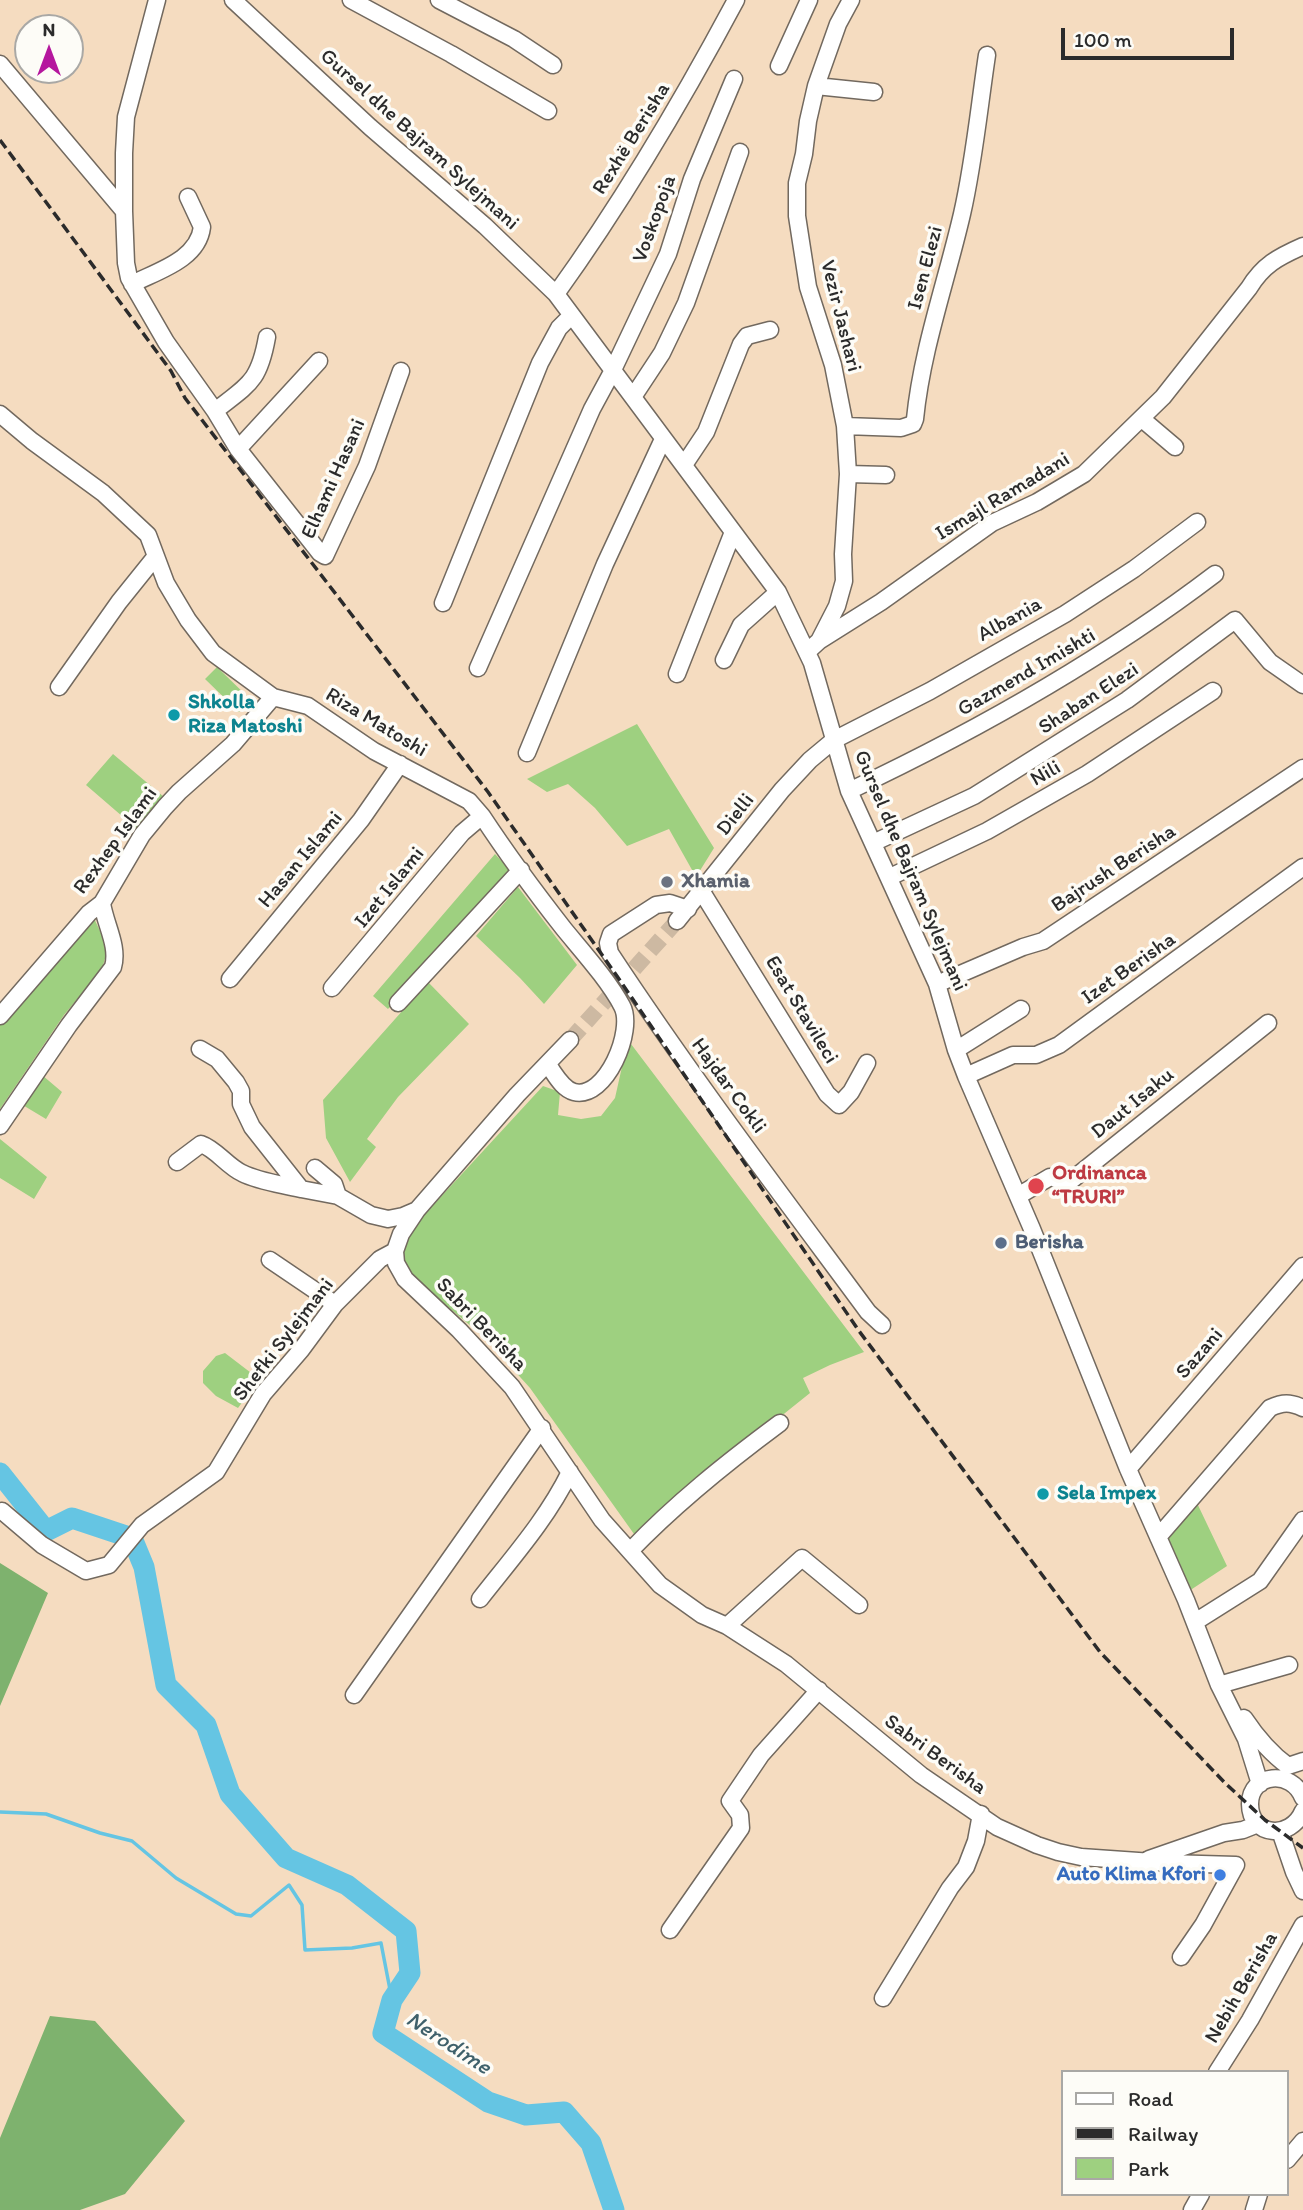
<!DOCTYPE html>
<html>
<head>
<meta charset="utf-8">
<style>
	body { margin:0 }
	#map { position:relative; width:1303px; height:2210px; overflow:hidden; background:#f5dcc0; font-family:Itim,sans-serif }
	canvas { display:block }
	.legend { position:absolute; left:1061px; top:2070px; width:228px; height:126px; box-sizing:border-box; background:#fdfcf7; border:2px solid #a9a8a5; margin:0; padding:9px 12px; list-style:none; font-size:21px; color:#2b2b2b }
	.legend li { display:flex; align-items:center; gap:14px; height:35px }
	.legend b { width:35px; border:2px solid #a9a8a5 }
	.north { position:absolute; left:14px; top:14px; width:70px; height:70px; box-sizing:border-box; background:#fdfcf7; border:2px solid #a9a8a5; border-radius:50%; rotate:0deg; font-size:19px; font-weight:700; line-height:28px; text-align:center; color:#2b2b2b }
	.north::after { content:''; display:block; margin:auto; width:24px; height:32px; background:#b5179e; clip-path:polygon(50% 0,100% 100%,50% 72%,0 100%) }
	.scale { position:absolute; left:1061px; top:28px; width:173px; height:32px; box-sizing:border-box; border:4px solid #2b2b2b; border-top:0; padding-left:9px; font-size:21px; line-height:24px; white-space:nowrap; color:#2b2b2b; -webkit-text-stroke:5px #fdfcf7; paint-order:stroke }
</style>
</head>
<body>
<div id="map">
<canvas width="1303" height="2210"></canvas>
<ul class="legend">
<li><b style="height:9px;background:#fff"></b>Road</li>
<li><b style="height:9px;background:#2b2b2b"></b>Railway</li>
<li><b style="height:19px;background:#9ed080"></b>Park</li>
</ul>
<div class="north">N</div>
<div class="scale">100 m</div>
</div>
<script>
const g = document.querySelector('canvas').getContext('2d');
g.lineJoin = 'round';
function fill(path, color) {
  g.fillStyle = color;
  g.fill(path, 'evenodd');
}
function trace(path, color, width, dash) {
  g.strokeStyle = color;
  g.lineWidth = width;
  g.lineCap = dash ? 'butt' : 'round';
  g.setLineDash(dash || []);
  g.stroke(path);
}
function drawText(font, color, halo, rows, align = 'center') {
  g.font = font + ' Itim,sans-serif';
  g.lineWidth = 7;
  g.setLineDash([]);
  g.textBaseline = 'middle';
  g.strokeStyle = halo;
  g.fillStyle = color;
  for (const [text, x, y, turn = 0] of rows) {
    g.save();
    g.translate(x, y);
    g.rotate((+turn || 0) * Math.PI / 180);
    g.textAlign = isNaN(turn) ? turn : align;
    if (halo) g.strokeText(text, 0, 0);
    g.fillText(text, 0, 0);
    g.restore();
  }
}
const green = new Path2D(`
	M 217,667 L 251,700 L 239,712 L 205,679 Z
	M 637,724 L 714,848 L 696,877 L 669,829 L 627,846 L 595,808 L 568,784 L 547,792 L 527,779 Z
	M 113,754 L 164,797 L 137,829 L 86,785 Z
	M 495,854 L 513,873 L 388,1009 L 373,996 Z
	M 518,887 L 577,965 L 544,1004 L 520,978 L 476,936 Z
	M 92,914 L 108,948 L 102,969 L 64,1015 L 0,1109 L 0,1024 Z
	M 428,982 L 469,1024 L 398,1097 L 367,1139 L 376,1147 L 350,1182 L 326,1138 L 323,1100 Z
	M 628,1040 L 864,1352 L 830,1365 L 803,1378 L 810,1393 L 634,1534 L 530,1388 L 483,1336 L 414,1279 L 399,1259 L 413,1227 L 543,1086 L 560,1092 L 558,1115 L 581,1119 L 601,1116 L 615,1098 Z
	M 42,1075 L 62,1092 L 46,1119 L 21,1104 Z
	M 0,1139 L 47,1177 L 34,1199 L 0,1178 Z
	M 225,1353 L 259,1379 L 238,1408 L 216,1396 L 203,1383 L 203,1371 L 216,1356 Z
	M 1196,1501 L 1227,1566 L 1189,1591 L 1163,1541 Z`);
const forest = new Path2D(`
	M 0,1563 L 48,1593 L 0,1706 Z
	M 50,2016 L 95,2021 L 185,2121 L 125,2194 L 80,2210 L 0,2210 L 0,2138 Z`);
const stream = new Path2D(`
	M 0,1812 L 46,1814 L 100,1833 L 132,1841 L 176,1878 L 236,1914 L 251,1916 L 289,1885 L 302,1905 L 305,1950 L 352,1948 L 381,1943 L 392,2000`);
const river = new Path2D(`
	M 0,1473 L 46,1531 L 72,1518 L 132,1538 L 144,1567 L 166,1685 L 206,1725 L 230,1794 L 286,1858 L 347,1885 L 406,1931 L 410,1973 L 392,2000 L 383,2033 L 488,2102 L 526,2115 L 564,2112 L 591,2143 L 614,2210`);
const minorTunnel = new Path2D(`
	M 570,1040 L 677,921`);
const minor = new Path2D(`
	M 157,0 L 126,117 L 124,153 L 124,211 L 126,263 L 129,278 L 166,342 L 215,411 L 238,449 L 320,553 L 325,556 L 367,466 L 401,371
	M 233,0 L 370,127 L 485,226 L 556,294 L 778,592 L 812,663 L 849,791 L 937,984 L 956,1050 L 966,1076 L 1032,1229 L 1128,1469 L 1186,1600 L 1219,1685 L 1246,1739 L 1260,1784
	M 351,0 L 451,54 L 548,111
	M 439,0 L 514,39 L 553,65
	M 0,64 L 124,211
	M 779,66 L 809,0
	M 816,86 L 874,92
	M 132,284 C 157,271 198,260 202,227 L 188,197
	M 556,294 C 623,201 682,101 736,0
	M 633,397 L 662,353 L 686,303 L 740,152
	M 215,411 C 249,384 259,382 267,337
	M 0,414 L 32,441 L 103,493 L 148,535 L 166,583 L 188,620 L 213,653 L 273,697 L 308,706 L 374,751 L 469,801 L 482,816 C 507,854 535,892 564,929 C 582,951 609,981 622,1006 C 635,1030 606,1100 574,1092 C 562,1089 555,1074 548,1065
	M 1142,419 L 1175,447
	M 845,426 L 901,428 L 913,424 L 915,419 C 922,349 946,283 962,214 C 974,162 979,108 987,55
	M 238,449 L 319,361
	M 684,465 L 706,432 L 741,344 L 747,336 L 770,330
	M 848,474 L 886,475
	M 443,603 L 540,363 L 559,328 L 571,316
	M 819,641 L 881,602 L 992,523 L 1037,502 L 1084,474 L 1163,397 L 1249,288 C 1263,265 1278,257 1303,246
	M 807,652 L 819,641 L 837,606 L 844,581 L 843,554 L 848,474 L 845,426 L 833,365 L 808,287 L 797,216 L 797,183 L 804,154 L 808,121 L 816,86 L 838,24 L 851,0
	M 724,660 L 741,625 L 778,592
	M 478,668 L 592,409 L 612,372 L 668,254 L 692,179 L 734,79
	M 677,674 L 733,532
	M 59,687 L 119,602 L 156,556
	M 527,753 L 605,564 L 663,439
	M 849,791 C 978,730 1102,660 1215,574
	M 873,843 L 974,796 L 1127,700 L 1235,620 L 1270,662 L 1303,685
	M 890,877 L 987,831 L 1087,774 L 1213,691
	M 702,892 L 827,1094 L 839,1105 L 851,1092 L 867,1063
	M 688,909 L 670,903 L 656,905 L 611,934 L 608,943 L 610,953 C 691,1076 780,1193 868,1312 L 882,1325
	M 677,921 L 782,790 L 810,760 L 834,740 L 930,691 L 1065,614 L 1134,569 L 1197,522
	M 230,979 L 361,820 L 400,764
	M 937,984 L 1023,947 L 1043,941 L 1303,768
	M 332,988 L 462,833 L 482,816
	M 398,1003 L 521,870
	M 0,1016 L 89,913 L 102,903 L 142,835 L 165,807 L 179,792 L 233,744 L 273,697
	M 570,1040 L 517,1095 L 417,1210 L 401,1234 L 395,1251 L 396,1263 L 405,1279 L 459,1330 L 512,1387 L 602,1520 L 660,1585 L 702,1615 L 727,1626 L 786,1664 L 921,1775 L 997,1827 L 1037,1845 L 1058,1852 L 1081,1857 L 1167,1863 L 1236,1865
	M 200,1049 L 217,1059 L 236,1082 L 241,1091 L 241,1104 L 252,1127 L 301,1189 L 338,1196 L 371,1215 L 388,1219 L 403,1216 L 417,1210
	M 956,1050 L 1021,1009
	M 966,1076 L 1013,1055 L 1036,1055 L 1059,1045 L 1303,867
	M 0,1126 L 69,1025 L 113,967 C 119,946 105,924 102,903
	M 177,1162 L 201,1144 C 216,1149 227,1166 242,1173 C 260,1182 281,1184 301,1189
	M 315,1168 L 334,1184 L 338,1196
	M 1018,1196 L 1050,1177 L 1068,1183 L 1268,1023
	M 270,1260 L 335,1304
	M 1128,1469 L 1303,1266
	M 2,1511 L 42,1545 L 86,1571 L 109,1565 L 142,1525 L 216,1472 L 263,1394 L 301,1350 L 335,1304 L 380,1259 L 395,1251
	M 1158,1537 L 1270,1408 C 1283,1402 1290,1402 1303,1408
	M 630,1551 C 676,1503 726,1463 780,1423
	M 480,1599 C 512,1558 547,1519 570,1472
	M 1195,1622 L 1260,1581 L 1303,1520
	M 727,1626 L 802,1558 L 859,1605
	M 1219,1685 L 1289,1665
	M 354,1695 L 542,1428
	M 1244,1718 C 1256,1736 1270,1753 1288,1766 L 1303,1761
	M 1303,1798 C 1292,1769 1250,1773 1250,1804 C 1250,1837 1291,1840 1303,1811
	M 1280,1831 L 1294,1872 L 1303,1891
	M 1149,1859 L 1224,1833 L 1243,1830 L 1258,1824
	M 670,1930 L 741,1828 L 740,1815 L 730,1801 L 761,1755 L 819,1690
	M 1181,1957 L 1203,1925 L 1236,1865
	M 883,1998 L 950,1888 L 966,1867 L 976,1841 L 981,1814
	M 1217,2072 L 1250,2020 L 1303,1925
	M 1287,2160 L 1303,2141
	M 1192,2210 L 1201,2194
	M 1254,2210 L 1259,2194`);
const rail = new Path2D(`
	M 0,140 L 171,371 L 185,398 L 488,792 L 619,979 L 859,1331 L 1100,1652 L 1225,1783 L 1265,1820 L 1303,1848`);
const markers = [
	[174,715,7,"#0f9aa8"],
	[667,882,7,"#6b7280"],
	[1036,1186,9,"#e0444e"],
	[1001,1243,7,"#5c6f8a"],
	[1043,1494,7,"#0f9aa8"],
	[1220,1875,7,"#3f7fe0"]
];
const streetNames = [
	["Rexhë Berisha",632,139,-58],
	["Gursel dhe Bajram Sylejmani",419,140,42],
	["Voskopoja",655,219,-70],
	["Isen Elezi",926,268,-75],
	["Vezir Jashari",840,316,76],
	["Elhami Hasani",334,479,-66],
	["Ismajl Ramadani",1003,497,-31],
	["Albania",1010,620,-29],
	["Gazmend Imishti",1027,673,-30],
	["Shaban Elezi",1089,699,-33],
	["Riza Matoshi",376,723,31],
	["Nili",1046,774,-30],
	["Dielli",736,815,-52],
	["Rexhep Islami",116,841,-54],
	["Hasan Islami",301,860,-50],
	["Bajrush Berisha",1114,869,-33],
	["Gursel dhe Bajram Sylejmani",910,871,67],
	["Izet Islami",390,888,-51],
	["Izet Berisha",1129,969,-35],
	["Esat Stavileci",801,1010,59],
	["Hajdar Cokli",728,1086,54],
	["Daut Isaku",1133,1104,-39],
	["Sabri Berisha",481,1325,46],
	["Shefki Sylejmani",284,1340,-52],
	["Sazani",1200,1354,-49],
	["Sabri Berisha",935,1755,36],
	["Nebih Berisha",1242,1988,-60]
];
const cultureNames = [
	["Shkolla",188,703],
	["Riza Matoshi",188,727],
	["Sela Impex",1057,1494]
];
const worshipNames = [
	["Xhamia",681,882]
];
const healthNames = [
	["Ordinanca",1052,1174],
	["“TRURI”",1052,1198]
];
const serviceNames = [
	["Berisha",1015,1243]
];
const shopNames = [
	["Auto Klima Kfori",1206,1875]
];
const waterNames = [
	["Nerodime",448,2044,33]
];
fill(green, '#9ed080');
fill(forest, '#7eb26e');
trace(stream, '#65c5e3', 3.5);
trace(river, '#65c5e3', 21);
trace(minorTunnel, '#cdb9a2', 16, [16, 8]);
trace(minor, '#72695f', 19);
trace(minor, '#fff', 16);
trace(rail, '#2b2b2b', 3.5, [10, 5]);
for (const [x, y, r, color] of markers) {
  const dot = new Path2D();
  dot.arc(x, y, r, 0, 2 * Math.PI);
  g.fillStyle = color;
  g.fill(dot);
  trace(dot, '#fdfcf7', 2.5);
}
drawText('21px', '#2b2b2b', '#fdfcf7', streetNames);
drawText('bold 21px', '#0d838f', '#fdfcf7', cultureNames, 'left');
drawText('bold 21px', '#5b616d', '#fdfcf7', worshipNames, 'left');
drawText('bold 21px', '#be3a42', '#fdfcf7', healthNames, 'left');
drawText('bold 21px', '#4e5e75', '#fdfcf7', serviceNames, 'left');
drawText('bold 21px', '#366cbe', '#fdfcf7', shopNames, 'right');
drawText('italic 23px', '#3f616b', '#fdfcf7', waterNames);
</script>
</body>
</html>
